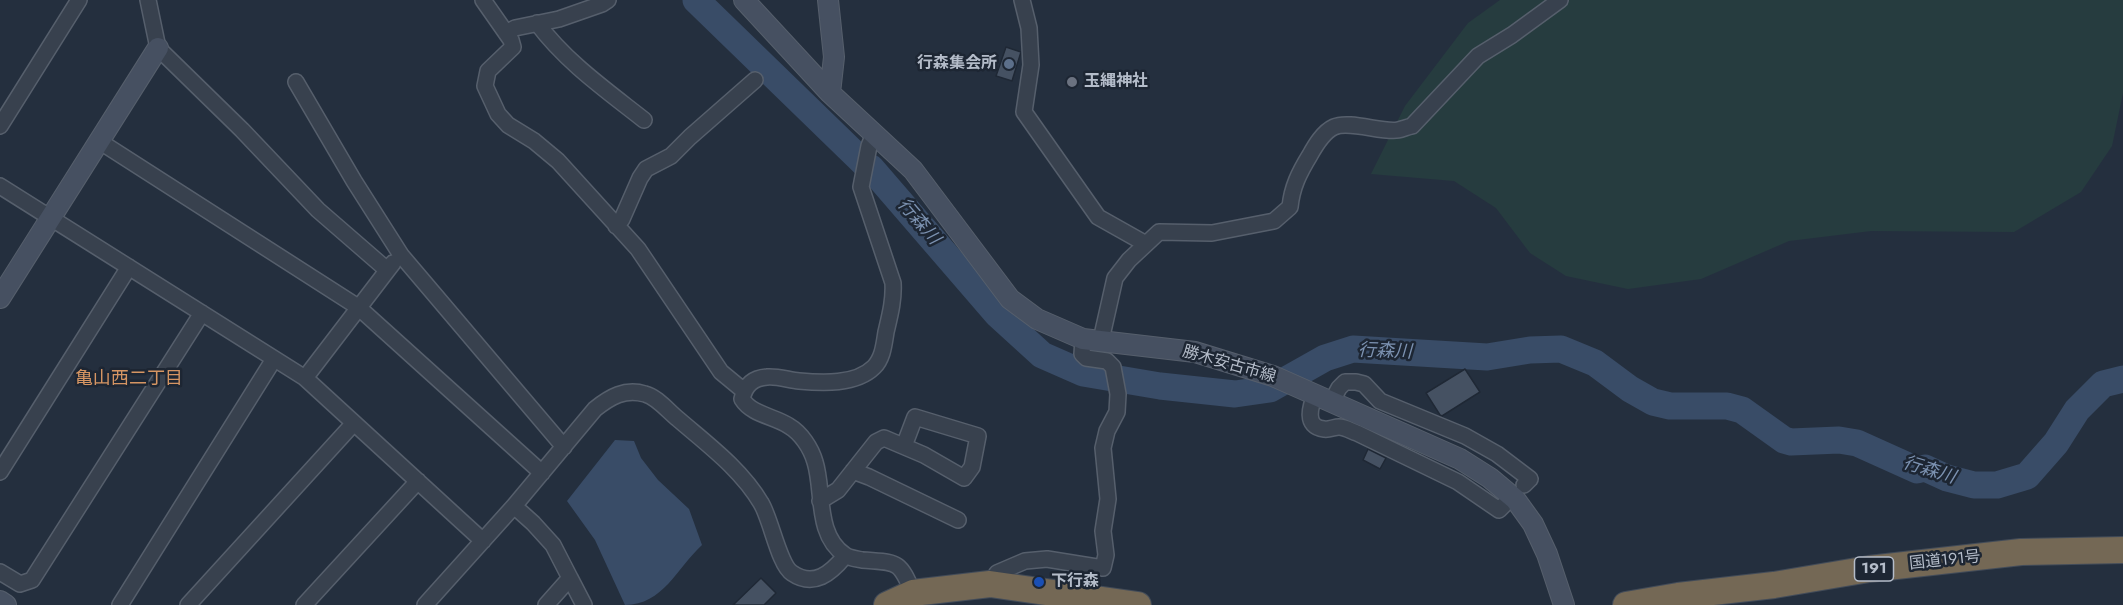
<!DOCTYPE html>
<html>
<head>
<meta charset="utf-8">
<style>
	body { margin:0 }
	canvas { display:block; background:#242f3e }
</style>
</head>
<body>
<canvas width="2123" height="605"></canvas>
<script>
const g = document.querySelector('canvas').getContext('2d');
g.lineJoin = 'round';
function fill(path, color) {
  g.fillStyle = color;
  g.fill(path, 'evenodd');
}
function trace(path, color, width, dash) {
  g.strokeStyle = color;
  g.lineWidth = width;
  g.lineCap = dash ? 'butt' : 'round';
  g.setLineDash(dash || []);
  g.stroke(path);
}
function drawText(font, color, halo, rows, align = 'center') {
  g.font = font + ' Jost,"Noto Sans JP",sans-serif';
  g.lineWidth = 5;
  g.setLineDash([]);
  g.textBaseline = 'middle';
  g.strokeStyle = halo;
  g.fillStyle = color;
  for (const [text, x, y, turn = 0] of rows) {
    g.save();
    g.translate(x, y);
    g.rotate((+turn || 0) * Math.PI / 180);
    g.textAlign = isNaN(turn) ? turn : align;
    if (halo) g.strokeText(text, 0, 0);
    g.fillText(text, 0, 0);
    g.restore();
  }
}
const green = new Path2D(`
	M 1500,0 L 2123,0 L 2123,93 L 2112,146 L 2081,192 L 2014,232 L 1871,231 L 1789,241 L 1701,279 L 1628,289 L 1566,276 L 1530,253 L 1496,208 L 1454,181 L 1371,174 L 1405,106 L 1468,23 Z`);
const water = new Path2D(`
	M 615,440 L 634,441 L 641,458 L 658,480 L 689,509 L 702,545 C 677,568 663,605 625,605 L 595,540 L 567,501 Z`);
const river = new Path2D(`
	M 696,0 L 868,167 L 871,168 L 997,314 L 1042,355 L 1083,373 L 1160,386 L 1235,394 L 1270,389 L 1325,358 L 1353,349 L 1487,357 L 1530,350 L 1561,349 L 1595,363 L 1630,389 L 1653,402 L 1670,406 L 1727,406 L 1742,410 L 1784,440 L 1791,442 L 1839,440 L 1857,443 L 1917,470 L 1925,468 L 1947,478 L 1974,485 L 1997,485 L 2027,476 L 2056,443 L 2077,410 L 2103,384 L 2123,379`);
const building = new Path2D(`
	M 1006,47 L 1021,52 L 1012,81 L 996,76 Z
	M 1465,369 L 1480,392 L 1442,416 L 1440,415 L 1426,393 Z
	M 1368,449 L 1386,458 L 1380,469 L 1363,460 Z
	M 761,578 L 776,593 L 764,605 L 733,605 Z`);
const street = new Path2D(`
	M 148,0 L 158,48 L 242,130 L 318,210 L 386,269
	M 483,0 L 511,40 L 513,47 L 488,71 L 485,86 L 498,114 L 508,125 L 534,141 L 558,161 L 638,249 L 721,372 L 744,391
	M 1022,0 L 1029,28 L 1031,65 L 1024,112 L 1098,217 L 1146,244
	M 537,23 C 566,62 606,90 644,120
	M 506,33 L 515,28 L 559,19 L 602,4 L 608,0
	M 296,82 L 354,181 L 401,255 L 564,447
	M 0,126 L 79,0
	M 874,134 L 869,146 L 861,187 L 893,283 C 894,300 890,315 886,332 C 884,344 883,358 874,367 C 856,385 822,383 799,381 C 789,380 777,376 767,377 C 753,378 745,385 742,399 C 752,415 774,416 789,426 C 801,433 811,448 815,462 C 824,490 815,535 845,555 C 849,558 857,559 862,560 C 897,563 899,559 913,593
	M 99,141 L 358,307 L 542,473
	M 0,186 L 305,378 L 483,541
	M 616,226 L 622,219 L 640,178 L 646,169 L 671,156 L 690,137 L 755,80
	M 1101,340 L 1115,278 L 1129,260 L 1159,232 L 1212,233 L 1274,221 L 1290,207 C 1292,187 1299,173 1310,155 C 1315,146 1323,132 1334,127 C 1349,120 1383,133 1398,130 C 1403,129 1407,127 1412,126 L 1478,56 L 1512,35 L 1560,0
	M 305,378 L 393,263
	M 1316,394 C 1310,406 1304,427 1324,429 C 1329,430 1334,427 1339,427 C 1345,427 1351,431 1357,433 L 1458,482 L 1499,510 L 1504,505
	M 1332,401 L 1339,388 L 1345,382 L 1356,382 L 1364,384 L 1380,401 L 1465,436 L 1497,454 L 1530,479 L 1524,485
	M 853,471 L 869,477 L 958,520
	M 0,472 L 129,267
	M 820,501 L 838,490 L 876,442 L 884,438 L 924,455 L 964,478 L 972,467 L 978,436 L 915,417 L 904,446
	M 514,506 L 533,523 L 553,545 L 570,578 L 546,605
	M 0,572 L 20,584 L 32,580 L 202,313
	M 570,578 L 584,605
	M 990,584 L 997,573 L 1025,561 L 1047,559 L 1103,568 L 1106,555 L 1103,531 L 1108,499 L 1103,448 L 1107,431 L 1117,412 L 1118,394 L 1113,367 L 1107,361 L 1086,358 L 1082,354 L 1083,339
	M 120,605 L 274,359
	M 188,605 L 354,423
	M 304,605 L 418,481
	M 425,605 L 514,506 L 595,409 C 610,397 625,388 645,394 C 657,397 668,411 678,419 C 707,444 741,469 761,503 C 771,519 779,565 792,573 C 814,588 831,573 845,556`);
const secondary = new Path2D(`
	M 744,0 L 830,93 L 913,170 L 1010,299 L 1037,319 L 1083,339 L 1195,352 L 1273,376 L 1460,459 L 1490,478 L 1515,499 L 1533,524 L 1547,554 L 1564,605
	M 828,0 L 834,57 L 830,93
	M 0,298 L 158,48
	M 0,601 L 6,605`);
const highway = new Path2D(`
	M 887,605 L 913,593 L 990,584 L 1138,605
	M 1626,605 L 1678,596 L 1774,585 L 1869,569 L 2021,552 L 2123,550`);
const markers = [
	[1009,64,6,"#5c6f8a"],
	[1072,82,6,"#6b7280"],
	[1039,582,6,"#1a4fb4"]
];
const shields = [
	[1874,569,39]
];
const shieldNames = [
	["191",1874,569]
];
const poiNames = [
	["行森集会所",997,64,"right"],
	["玉縄神社",1084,82],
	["下行森",1051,582]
];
const streetNames = [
	["勝木安古市線",1229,365,16],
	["国道191号",1945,561,-6]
];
const waterNames = [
	["行森川",918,222,49],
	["行森川",1385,352,2],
	["行森川",1929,471,17]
];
const neighbourhoodNames = [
	["亀山西二丁目",129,380]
];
fill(green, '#263c3f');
fill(water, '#394c67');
trace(river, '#394c67', 27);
fill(building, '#455162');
trace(building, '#1f2835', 1.5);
trace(street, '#565f6c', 18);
trace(secondary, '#565f6c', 22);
trace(highway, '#434c59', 28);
trace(street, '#38414e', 15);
trace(secondary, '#465061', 20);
trace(highway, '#746855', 26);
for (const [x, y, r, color] of markers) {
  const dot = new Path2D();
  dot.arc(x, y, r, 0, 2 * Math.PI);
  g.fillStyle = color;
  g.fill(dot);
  trace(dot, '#1d2633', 2);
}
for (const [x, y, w] of shields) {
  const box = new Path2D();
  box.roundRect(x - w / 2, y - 12, w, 24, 4.5);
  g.fillStyle = '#1d2633';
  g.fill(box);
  trace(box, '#b4bcc9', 1.5);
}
drawText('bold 15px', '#b4bcc9', null, shieldNames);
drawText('bold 16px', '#b4bcc9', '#1d2633', poiNames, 'left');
drawText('16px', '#b4bcc9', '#1d2633', streetNames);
drawText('italic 18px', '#7c92b1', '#1d2633', waterNames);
drawText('18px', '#d59563', '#1d2633', neighbourhoodNames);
</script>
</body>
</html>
